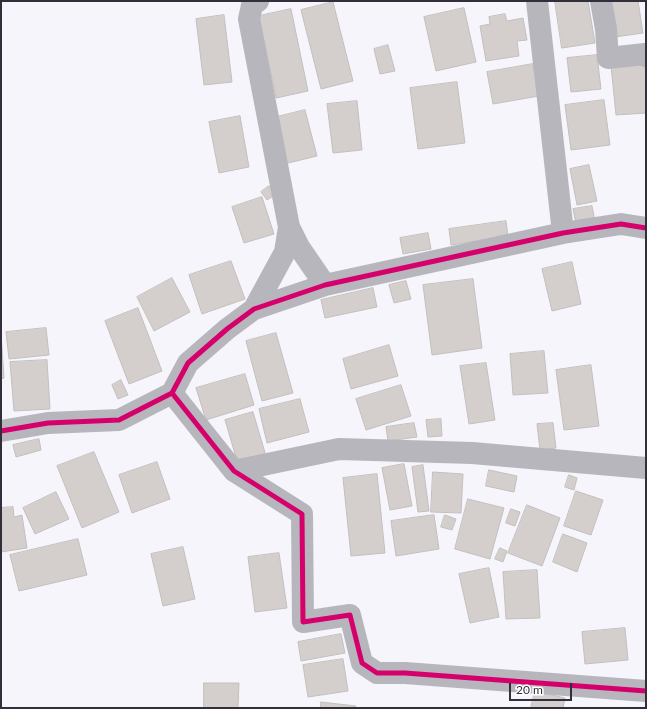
<!DOCTYPE html>
<html>
<head>
<meta charset="utf-8">
<style>
	body { margin:0 }
	#map { position:relative; width:647px; height:709px; overflow:hidden; background:#f6f5fc; font-family:Lato,sans-serif }
	canvas { display:block }
	.frame { position:absolute; inset:0; border:2px solid #312f3b; pointer-events:none }
	.scale { position:absolute; left:509px; top:683px; width:63px; height:18px; box-sizing:border-box; border:2px solid #312f3b; border-top:0; padding-left:5px; font-size:12px; line-height:14px; white-space:nowrap; color:#312f3b; -webkit-text-stroke:3px #fff; paint-order:stroke }
</style>
</head>
<body>
<div id="map">
<canvas width="647" height="709"></canvas>
<div class="frame"></div>
<div class="scale">20 m</div>
</div>
<script>
const g = document.querySelector('canvas').getContext('2d');
g.lineJoin = 'round';
function fill(path, color) {
  g.fillStyle = color;
  g.fill(path, 'evenodd');
}
function trace(path, color, width, dash) {
  g.strokeStyle = color;
  g.lineWidth = width;
  g.lineCap = dash ? 'butt' : 'round';
  g.setLineDash(dash || []);
  g.stroke(path);
}
const building = new Path2D(`
	M 555,1 L 588,1 L 595,43 L 562,48 Z
	M 610,1 L 638,1 L 643,33 L 615,37 Z
	M 333,2 L 353,81 L 321,89 L 301,10 Z
	M 464,8 L 476,62 L 436,71 L 424,17 Z
	M 291,9 L 308,91 L 276,98 L 259,16 Z
	M 505,14 L 507,21 L 523,18 L 527,40 L 517,41 L 519,56 L 486,61 L 480,26 L 490,24 L 489,17 Z
	M 224,15 L 232,82 L 204,85 L 196,19 Z
	M 388,45 L 395,71 L 380,74 L 374,49 Z
	M 597,55 L 601,89 L 571,92 L 567,58 Z
	M 645,63 L 646,76 L 646,113 L 616,115 L 611,66 Z
	M 533,64 L 539,96 L 493,104 L 487,72 Z
	M 457,82 L 465,143 L 418,149 L 410,88 Z
	M 604,100 L 610,145 L 571,150 L 565,105 Z
	M 357,101 L 362,150 L 333,153 L 327,104 Z
	M 305,110 L 317,156 L 284,164 L 273,118 Z
	M 240,116 L 249,167 L 219,173 L 209,122 Z
	M 589,165 L 597,201 L 577,205 L 570,169 Z
	M 269,186 L 275,195 L 267,200 L 261,192 Z
	M 262,197 L 274,234 L 244,243 L 232,207 Z
	M 592,206 L 595,221 L 576,224 L 573,209 Z
	M 506,221 L 508,236 L 451,245 L 449,229 Z
	M 428,233 L 431,249 L 403,254 L 400,238 Z
	M 231,261 L 245,299 L 202,314 L 189,275 Z
	M 572,262 L 581,304 L 552,311 L 542,269 Z
	M 172,278 L 190,312 L 154,331 L 137,297 Z
	M 473,279 L 482,348 L 432,355 L 423,285 Z
	M 406,281 L 411,299 L 394,303 L 389,285 Z
	M 373,288 L 377,307 L 325,318 L 321,300 Z
	M 138,308 L 162,371 L 129,384 L 105,321 Z
	M 46,328 L 49,355 L 9,359 L 6,332 Z
	M 1,333 L 4,378 L 1,379 Z
	M 276,333 L 293,393 L 262,401 L 246,341 Z
	M 389,345 L 398,376 L 351,389 L 343,359 Z
	M 544,351 L 548,393 L 513,395 L 510,354 Z
	M 47,360 L 50,409 L 14,411 L 10,362 Z
	M 486,363 L 495,420 L 469,424 L 460,366 Z
	M 591,365 L 599,426 L 564,430 L 556,370 Z
	M 245,374 L 254,405 L 206,420 L 196,388 Z
	M 121,380 L 128,395 L 118,399 L 112,385 Z
	M 401,385 L 411,416 L 366,430 L 356,399 Z
	M 300,399 L 309,432 L 267,443 L 259,409 Z
	M 253,412 L 266,456 L 238,464 L 225,420 Z
	M 441,419 L 442,436 L 428,437 L 426,420 Z
	M 414,423 L 417,437 L 388,441 L 386,427 Z
	M 553,423 L 556,448 L 540,450 L 537,424 Z
	M 39,439 L 41,450 L 16,457 L 13,445 Z
	M 94,452 L 119,512 L 82,528 L 57,466 Z
	M 157,462 L 170,499 L 132,513 L 119,475 Z
	M 404,464 L 412,506 L 390,510 L 382,468 Z
	M 423,465 L 429,511 L 418,512 L 412,467 Z
	M 489,470 L 517,476 L 514,492 L 486,486 Z
	M 433,472 L 463,474 L 461,513 L 431,512 Z
	M 377,474 L 385,553 L 351,556 L 343,478 Z
	M 569,475 L 577,478 L 574,490 L 565,487 Z
	M 576,491 L 603,500 L 591,535 L 564,526 Z
	M 56,492 L 69,519 L 35,534 L 23,508 Z
	M 468,499 L 504,508 L 490,559 L 455,549 Z
	M 527,505 L 560,518 L 542,566 L 508,553 Z
	M 13,507 L 14,517 L 22,515 L 27,548 L 1,552 L 1,508 Z
	M 511,509 L 520,512 L 515,526 L 506,523 Z
	M 434,515 L 439,549 L 396,556 L 391,521 Z
	M 445,515 L 456,519 L 452,530 L 441,527 Z
	M 563,534 L 587,543 L 577,572 L 553,562 Z
	M 78,539 L 87,575 L 19,591 L 10,555 Z
	M 183,547 L 195,599 L 163,606 L 151,554 Z
	M 500,548 L 507,551 L 503,562 L 495,559 Z
	M 279,553 L 287,608 L 255,612 L 248,557 Z
	M 489,568 L 499,617 L 470,623 L 459,574 Z
	M 537,570 L 540,618 L 506,619 L 503,572 Z
	M 625,628 L 628,660 L 585,664 L 582,632 Z
	M 341,634 L 345,653 L 301,661 L 298,642 Z
	M 343,659 L 348,691 L 308,697 L 303,665 Z
	M 204,683 L 239,683 L 238,708 L 204,708 Z
	M 535,691 L 565,698 L 563,708 L 531,708 Z
	M 321,702 L 356,706 L 355,708 L 321,708 Z`);
const minor = new Path2D(`
	M 258,1 L 252,5 L 249,19 L 289,227 L 299,247 L 325,285
	M 537,1 L 563,233
	M 601,1 L 606,29 L 608,58 L 645,54 L 646,56
	M 254,309 L 285,252 L 289,227
	M 172,393 L 234,471 L 302,514 L 303,622 L 350,615 L 362,663 L 377,673 L 405,673 L 646,691
	M 1,431 L 48,423 L 119,420 L 172,393 L 188,363 L 227,329 L 254,309 L 325,285 L 563,233 L 621,224 L 646,228
	M 234,471 L 339,449 L 472,453 L 646,468`);
const cycleway = new Path2D(`
	M 172,393 L 234,471 L 302,514 L 303,622 L 350,615 L 362,663 L 377,673 L 405,673 L 646,691
	M 1,431 L 48,423 L 119,420 L 172,393 L 188,363 L 227,329 L 254,309 L 325,285 L 563,233 L 621,224 L 646,228`);
fill(building, '#d4cfcc');
trace(building, '#c3bfbd', 1);
trace(minor, '#b7b6bc', 22);
trace(cycleway, '#d6006c', 5);
</script>
</body>
</html>
